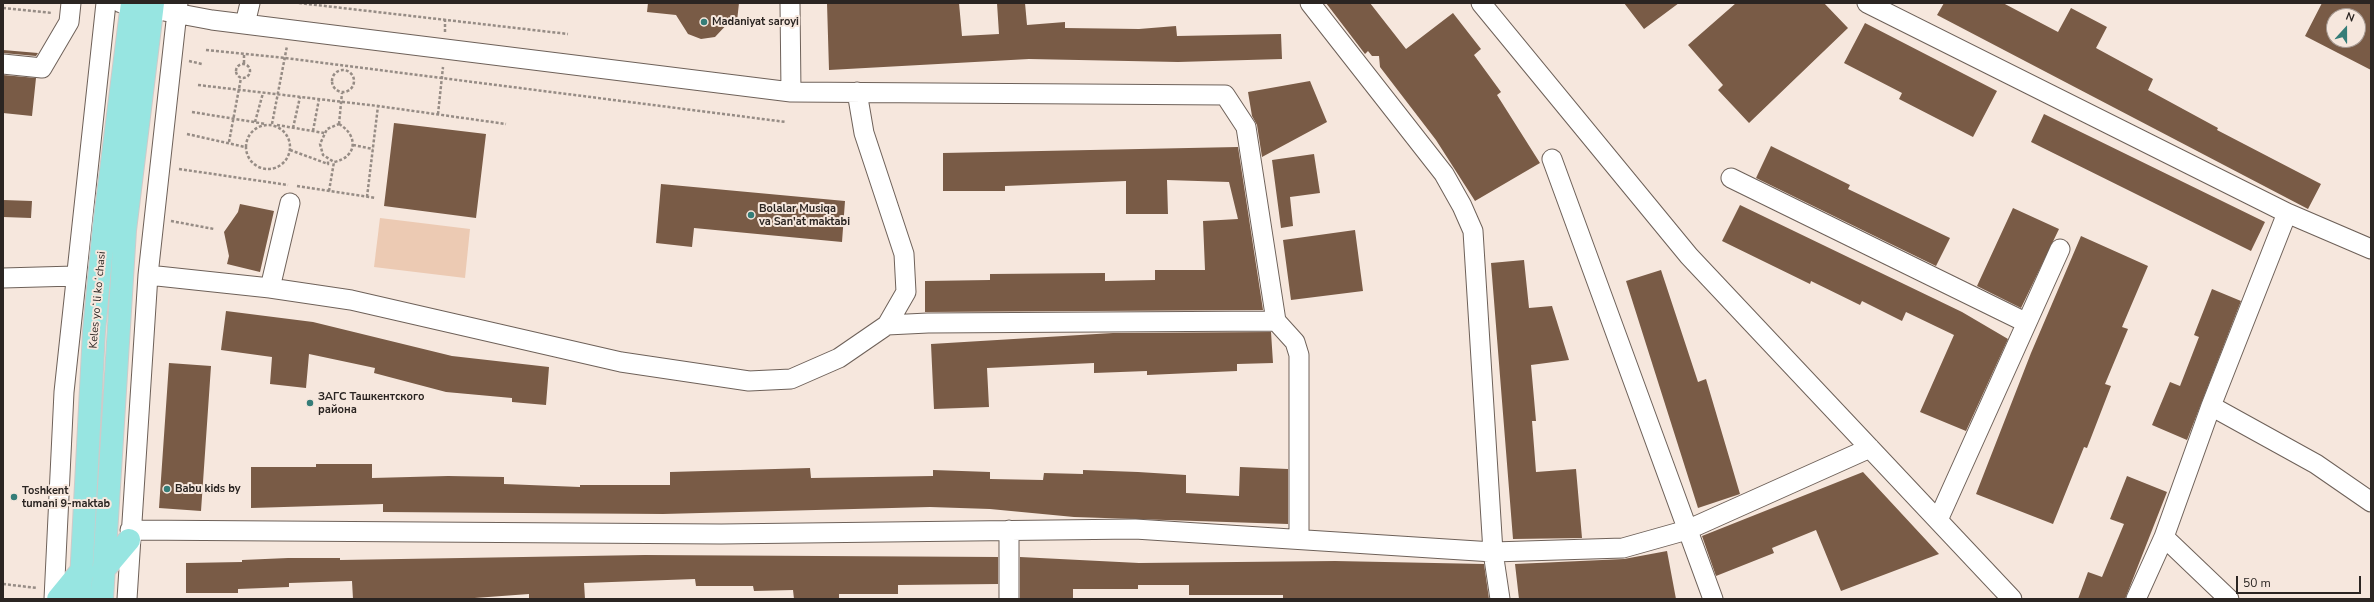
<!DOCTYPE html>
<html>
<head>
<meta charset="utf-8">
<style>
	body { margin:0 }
	#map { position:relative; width:2374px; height:602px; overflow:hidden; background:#f6e7dd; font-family:"Nunito Sans",sans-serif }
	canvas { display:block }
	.frame { position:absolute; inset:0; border:4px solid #2b2522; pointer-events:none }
	.north { position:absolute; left:2326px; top:8px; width:40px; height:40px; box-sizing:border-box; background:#f6e7dd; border:1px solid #a59992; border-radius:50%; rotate:21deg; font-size:11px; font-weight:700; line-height:16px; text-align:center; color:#2b2522 }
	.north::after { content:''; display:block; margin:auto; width:14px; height:18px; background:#357d78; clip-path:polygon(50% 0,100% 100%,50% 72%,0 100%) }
	.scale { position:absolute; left:2236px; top:576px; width:125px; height:18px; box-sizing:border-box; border:2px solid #2b2522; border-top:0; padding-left:5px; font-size:12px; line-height:14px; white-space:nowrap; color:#2b2522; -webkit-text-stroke:3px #f6e7dd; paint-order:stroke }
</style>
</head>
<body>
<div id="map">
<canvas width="2374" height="602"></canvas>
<div class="frame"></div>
<div class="north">N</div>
<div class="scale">50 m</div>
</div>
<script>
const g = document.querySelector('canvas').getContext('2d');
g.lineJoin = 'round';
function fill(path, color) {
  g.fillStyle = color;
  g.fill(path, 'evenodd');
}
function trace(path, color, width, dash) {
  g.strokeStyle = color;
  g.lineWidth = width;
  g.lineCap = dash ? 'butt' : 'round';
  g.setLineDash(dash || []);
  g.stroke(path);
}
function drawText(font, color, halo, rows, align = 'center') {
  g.font = font + ' "Nunito Sans",sans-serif';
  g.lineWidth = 4;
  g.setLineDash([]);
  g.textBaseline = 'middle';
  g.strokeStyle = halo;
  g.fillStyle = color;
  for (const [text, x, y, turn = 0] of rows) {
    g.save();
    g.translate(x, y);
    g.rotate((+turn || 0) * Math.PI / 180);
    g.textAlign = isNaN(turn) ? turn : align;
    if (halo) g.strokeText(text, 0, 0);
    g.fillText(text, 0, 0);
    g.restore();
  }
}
const green = new Path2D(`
	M 380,218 L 470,229 L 465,278 L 374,267 Z`);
const building = new Path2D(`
	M 648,3 L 739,3 L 737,21 L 731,20 L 715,37 L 701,39 L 688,34 L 676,15 L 647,12 Z
	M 827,3 L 959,3 L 962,36 L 999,34 L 997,3 L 1025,3 L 1027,25 L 1065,22 L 1065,28 L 1139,29 L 1176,26 L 1177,36 L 1281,34 L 1282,59 L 1178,62 L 1029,59 L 829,70 Z
	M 1326,3 L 1370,3 L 1406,49 L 1453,13 L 1481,49 L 1474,55 L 1501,92 L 1497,95 L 1540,163 L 1475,201 L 1436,140 L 1380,67 L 1379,56 L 1372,56 L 1368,51 L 1365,54 Z
	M 1624,3 L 1679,3 L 1644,29 Z
	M 1736,3 L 1824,3 L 1848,28 L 1749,123 L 1718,90 L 1723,85 L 1688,45 Z
	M 1944,3 L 2003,3 L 2058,32 L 2071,8 L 2107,27 L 2096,48 L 2153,79 L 2148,90 L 2218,128 L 2217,130 L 2321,184 L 2308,209 L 1937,15 Z
	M 2322,3 L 2371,3 L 2371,70 L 2305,36 ZM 2334,16 L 2358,16 L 2358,40 L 2334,40 Z
	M 1865,23 L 1997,91 L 1973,137 L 1899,99 L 1902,93 L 1844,63 Z
	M 3,50 L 38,53 L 36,56 L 3,53 Z
	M 3,75 L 36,78 L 32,116 L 3,113 Z
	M 1310,81 L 1327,122 L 1262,157 L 1257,125 L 1252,116 L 1248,92 Z
	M 2044,114 L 2265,222 L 2251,251 L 2031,142 Z
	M 394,123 L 486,134 L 476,218 L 384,206 Z
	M 1771,146 L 1850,185 L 1848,189 L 1950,238 L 1936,266 L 1756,178 Z
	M 1238,147 L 1263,310 L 925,312 L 925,281 L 990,280 L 990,274 L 1105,273 L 1105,281 L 1155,280 L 1155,270 L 1205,270 L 1203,221 L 1238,219 L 1229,182 L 1167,180 L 1168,214 L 1126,214 L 1126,181 L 1005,186 L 1005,191 L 943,191 L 943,153 Z
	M 1314,154 L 1320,193 L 1290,197 L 1293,226 L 1281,228 L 1272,160 Z
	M 661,184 L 845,201 L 842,242 L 694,228 L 692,247 L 656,243 Z
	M 3,200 L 32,201 L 31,218 L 3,217 Z
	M 240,204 L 274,211 L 260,272 L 227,264 L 229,256 L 224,232 L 238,212 Z
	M 1740,205 L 1962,312 L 2008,339 L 1966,431 L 1920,412 L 1954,335 L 1906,312 L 1902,321 L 1862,301 L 1860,305 L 1811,281 L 1810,284 L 1722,241 Z
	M 2013,208 L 2059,229 L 2021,308 L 1977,286 Z
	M 1355,230 L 1363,291 L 1291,300 L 1283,240 Z
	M 2081,236 L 2148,266 L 2122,327 L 2128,329 L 2105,384 L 2111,386 L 2087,448 L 2084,447 L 2053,524 L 1976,494 L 2031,353 Z
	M 1524,260 L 1529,308 L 1552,306 L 1569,360 L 1531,365 L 1536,421 L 1532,421 L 1536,472 L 1576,469 L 1582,538 L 1513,539 L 1491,263 Z
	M 1661,270 L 1698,382 L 1706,379 L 1740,494 L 1698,508 L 1626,281 Z
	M 2212,289 L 2241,301 L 2187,440 L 2152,425 L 2170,382 L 2180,386 L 2199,337 L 2194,335 Z
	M 226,311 L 313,322 L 452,356 L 549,367 L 546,405 L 512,402 L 512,398 L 446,392 L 374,373 L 375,368 L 309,354 L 306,388 L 270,384 L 272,357 L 221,350 Z
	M 1271,332 L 1273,363 L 1237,364 L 1237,371 L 1147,375 L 1147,371 L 1094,373 L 1094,363 L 987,368 L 989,407 L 934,409 L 931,344 L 1113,333 Z
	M 169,363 L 211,366 L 201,511 L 159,508 Z
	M 316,464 L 372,464 L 372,478 L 448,476 L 504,477 L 504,484 L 580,487 L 580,485 L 670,485 L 670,472 L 810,468 L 811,478 L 933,476 L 933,470 L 990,472 L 990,479 L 1043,480 L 1044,473 L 1083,474 L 1083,470 L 1138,472 L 1186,475 L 1186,493 L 1239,496 L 1240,467 L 1288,469 L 1288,524 L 1074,517 L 990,509 L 930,507 L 663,514 L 383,512 L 383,504 L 251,508 L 251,467 L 316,467 Z
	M 1863,472 L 1939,554 L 1841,591 L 1816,530 L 1772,548 L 1774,553 L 1716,576 L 1702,536 Z
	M 2127,476 L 2167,492 L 2125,599 L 2078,599 L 2088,572 L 2102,577 L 2124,524 L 2110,519 Z
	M 1667,551 L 1676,599 L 1519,599 L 1515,564 L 1624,559 Z
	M 645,555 L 998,557 L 998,584 L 898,585 L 898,594 L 839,594 L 839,599 L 794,599 L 793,590 L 754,591 L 753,586 L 696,586 L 695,579 L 584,583 L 585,599 L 529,599 L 529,594 L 461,599 L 353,599 L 352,581 L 289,583 L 289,587 L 238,589 L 238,593 L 186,593 L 186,563 L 242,562 L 242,560 L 288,558 L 340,558 L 340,560 Z
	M 1020,557 L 1139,563 L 1335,561 L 1484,564 L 1489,599 L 1283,599 L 1283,595 L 1189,595 L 1189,585 L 1138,585 L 1138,589 L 1073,589 L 1073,599 L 1020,599 Z`);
const path = new Path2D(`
	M 299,3 L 568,34
	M 3,8 L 52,13
	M 445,32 L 445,19
	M 206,50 L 285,58 L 786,122
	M 189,61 L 202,64
	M 244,63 L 244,53
	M236 71a7 7 0 1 1 14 0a7 7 0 1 1-14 0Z
	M332 81a11 11 0 1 1 22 0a11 11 0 1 1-22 0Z
	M 198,85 L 378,106 L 506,124
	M 192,112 L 266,124
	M 438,114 L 443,67
	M 255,122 L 263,93
	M 272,124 L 287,46
	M 339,124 C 358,135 358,157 334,162 L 323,155 L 320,144 L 327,129 Z
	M 339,124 L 342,93
	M246 147a22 22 0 1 1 44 0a22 22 0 1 1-44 0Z
	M 277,125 L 324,133
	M 293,128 L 300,97
	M 313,131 L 319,99
	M 187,134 L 245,147
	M 229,142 L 241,78
	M 353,145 L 373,149
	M 290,150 L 328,164 L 328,160
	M 179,169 L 288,185
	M 297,186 L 376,198
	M 329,191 L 334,162
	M 367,197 L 378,106
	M 171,221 L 214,229
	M 3,584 L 37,588`);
const minor = new Path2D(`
	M 121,3 L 212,20 L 791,92 L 1225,95 L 1246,127 L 1276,321 L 1295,342 L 1299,355 L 1299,539
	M 790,3 L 791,92
	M 1310,3 L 1444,174 L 1462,206 L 1473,231 L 1493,552 L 1500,599
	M 1481,3 L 1689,256 L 2012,599
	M 1867,3 L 2287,213 L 2371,249
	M 245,24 L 250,3
	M 3,64 L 42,68 L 69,22 L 71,3
	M 1552,159 L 1713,599
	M 1731,178 L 2025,322
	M 148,275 L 270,288 L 351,300 L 621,362 L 749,381 L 791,379 L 839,358 L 887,325 L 906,292 L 904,254 L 864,133 L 857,92
	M 3,278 L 75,276
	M 270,288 L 290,203
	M 887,325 L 928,323 L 1276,321
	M 2211,406 L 2316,464 L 2371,502
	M 1938,520 L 2060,249
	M 130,530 L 721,534 L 1135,529 L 1493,552 L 1623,548 L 1687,530 L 1870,448
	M 2164,537 L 2229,599
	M 54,599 L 64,392 L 106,3
	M 127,599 L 148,275 L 178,3
	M 1009,599 L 1009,530
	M 2136,599 L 2164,537 L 2211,406 L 2287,213`);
const major = new Path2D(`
	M 102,572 L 129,540
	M 58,599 L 81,571
	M 80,599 L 94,331 L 104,226 L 132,3
	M 102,599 L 125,230 L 153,3`);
const markers = [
	[704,22,4,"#357d78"],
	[751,215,4,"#357d78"],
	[310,403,4,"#357d78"],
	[167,489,4,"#357d78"],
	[14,497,4,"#357d78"]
];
const poiNames = [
	["Madaniyat saroyi",712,22],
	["Bolalar Musiqa",759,209],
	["va San'at maktabi",759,222],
	["ЗАГС Ташкентского",318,397],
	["района",318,410],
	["Babu kids by",175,489],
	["Toshkent",22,491],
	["tumani 9-maktab",22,504]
];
const streetNames = [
	["Keles yoʻli koʻchasi",98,300,-85]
];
fill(green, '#eccab3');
fill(building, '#795b46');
trace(minor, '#6e6159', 21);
trace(major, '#cccbca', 24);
trace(path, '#968c85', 2.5, [3, 2]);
trace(minor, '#fff', 19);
trace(major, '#97e5e1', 22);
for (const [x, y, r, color] of markers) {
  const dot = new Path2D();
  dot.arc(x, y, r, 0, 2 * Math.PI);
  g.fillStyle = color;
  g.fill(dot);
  trace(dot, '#f6e7dd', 1.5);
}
drawText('bold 11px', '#2b2522', '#f6e7dd', poiNames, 'left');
drawText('11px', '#2b2522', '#f6e7dd', streetNames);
</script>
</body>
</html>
